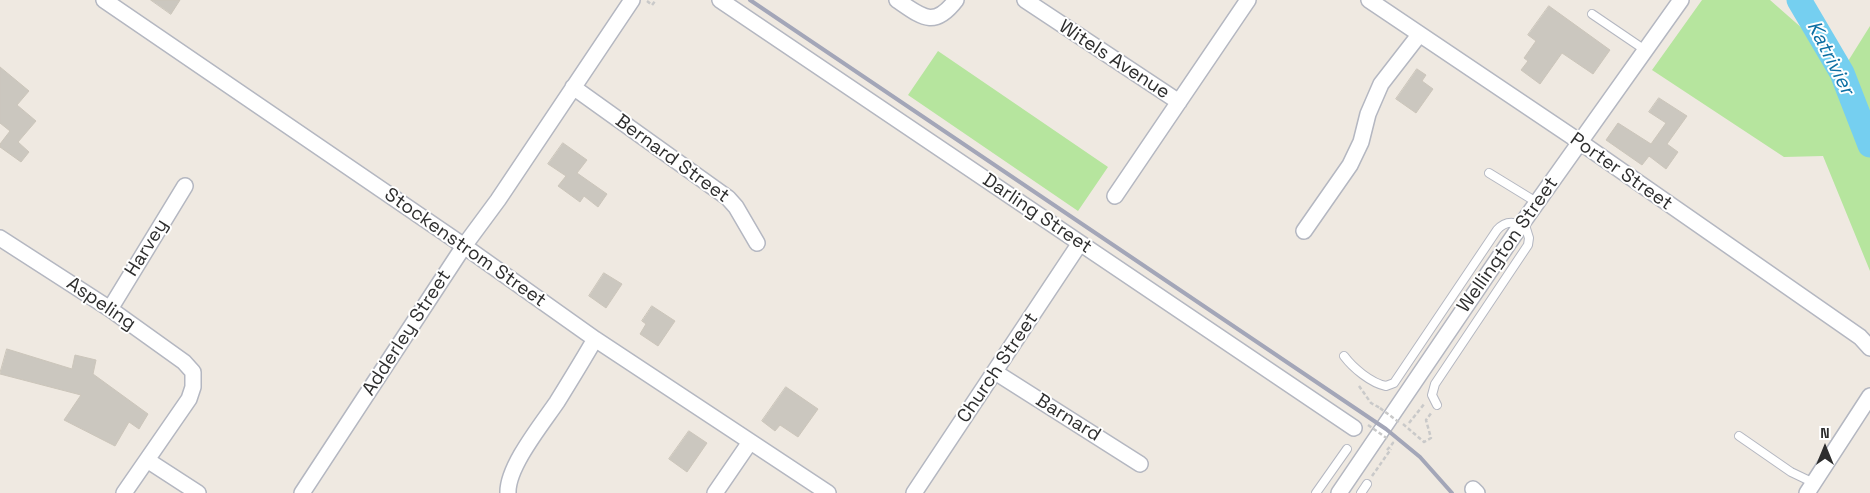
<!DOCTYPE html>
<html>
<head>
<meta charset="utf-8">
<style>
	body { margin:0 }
	#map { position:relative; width:1870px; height:493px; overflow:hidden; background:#efe9e1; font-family:"Space Grotesk",sans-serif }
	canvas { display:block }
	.north { position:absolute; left:1800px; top:423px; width:50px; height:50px; -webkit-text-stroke:4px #fff; paint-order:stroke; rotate:0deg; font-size:14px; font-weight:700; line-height:20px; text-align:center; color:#2e2e2e }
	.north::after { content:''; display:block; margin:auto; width:18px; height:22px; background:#2e2e2e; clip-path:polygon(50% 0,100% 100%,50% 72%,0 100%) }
</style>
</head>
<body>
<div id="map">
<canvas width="1870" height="493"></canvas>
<div class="north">N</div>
</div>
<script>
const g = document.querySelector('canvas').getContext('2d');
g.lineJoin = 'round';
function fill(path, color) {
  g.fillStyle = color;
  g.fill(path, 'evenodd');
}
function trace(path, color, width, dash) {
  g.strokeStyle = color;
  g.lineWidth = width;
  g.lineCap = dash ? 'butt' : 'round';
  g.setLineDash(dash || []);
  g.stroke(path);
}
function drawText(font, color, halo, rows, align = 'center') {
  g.font = font + ' "Space Grotesk",sans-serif';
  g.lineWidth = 4;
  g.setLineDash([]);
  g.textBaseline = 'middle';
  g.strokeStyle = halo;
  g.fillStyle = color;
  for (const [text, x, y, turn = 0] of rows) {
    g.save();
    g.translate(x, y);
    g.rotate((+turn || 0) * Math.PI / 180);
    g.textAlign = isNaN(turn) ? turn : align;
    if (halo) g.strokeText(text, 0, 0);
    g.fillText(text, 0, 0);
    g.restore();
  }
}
const green = new Path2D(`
	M 1702,0 L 1770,0 L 1845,66 L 1870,26 L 1870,271 L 1823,156 L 1784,157 L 1652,70 Z
	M 938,51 L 1108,167 L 1078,211 L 908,95 Z`);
const river = new Path2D(`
	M 1799,0 L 1842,73 L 1870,145`);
const building = new Path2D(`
	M 151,0 L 180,0 L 171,14 Z
	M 1549,6 L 1610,50 L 1593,74 L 1562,53 L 1540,84 L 1521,70 L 1528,61 L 1524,58 L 1536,41 L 1528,35 Z
	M 0,67 L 29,91 L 17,105 L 36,121 L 18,142 L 29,152 L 21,162 L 0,147 L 0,144 L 10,131 L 0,123 Z
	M 1417,69 L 1426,75 L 1422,81 L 1433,89 L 1416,113 L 1396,99 Z
	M 1659,98 L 1687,116 L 1667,144 L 1678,152 L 1666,169 L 1649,156 L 1642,165 L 1606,140 L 1618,123 L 1651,144 L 1666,123 L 1649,112 Z
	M 563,143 L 587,160 L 577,173 L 607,194 L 598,207 L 584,196 L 580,202 L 558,186 L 566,176 L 548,164 Z
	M 604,273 L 622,284 L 606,308 L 589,296 Z
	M 652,306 L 675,321 L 658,346 L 640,334 L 646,324 L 642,321 Z
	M 7,349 L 72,369 L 75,355 L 96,360 L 93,374 L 148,414 L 139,429 L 129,422 L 115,446 L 64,420 L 81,395 L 0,374 Z
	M 786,387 L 818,409 L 798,437 L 780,425 L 775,431 L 762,421 Z
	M 689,431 L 707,443 L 687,472 L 669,459 Z`);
const path = new Path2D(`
	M 647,1 L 652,5 L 656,0
	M 1359,386 L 1371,403 L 1380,408
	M 1409,423 L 1425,403
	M 1403,424 L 1424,442 L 1431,438 L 1426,420 L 1432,412
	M 1387,450 L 1393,443 L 1391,441
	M 1372,476 L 1391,449`);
const service = new Path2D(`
	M 1592,14 L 1645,50
	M 1489,173 L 1538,203
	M 1344,356 C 1353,368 1371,383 1386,386 L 1394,383 L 1497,230 C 1504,222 1512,221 1521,225
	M 1437,405 L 1432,395 L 1435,384 L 1528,245 L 1529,238 L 1524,222
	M 1739,436 L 1791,472 L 1814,483
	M 1316,493 L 1347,449
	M 1361,493 L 1367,484`);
const minor = new Path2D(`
	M 104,0 L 464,246 L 595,339 L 828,493
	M 720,0 L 1354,428
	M 897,0 C 922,17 934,29 956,0
	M 1025,0 L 1179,102
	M 1369,0 L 1580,142 L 1860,337 L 1870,348
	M 573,87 L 728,198 L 736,207 L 757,243
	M 1115,196 L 1248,0
	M 1304,231 L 1350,165 L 1361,142 L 1368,114 L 1381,84 L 1419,35
	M 0,238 L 110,309 L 184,362 L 193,372 L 193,387 L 189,399 L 124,493
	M 110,309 L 185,186
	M 995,372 L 1140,464
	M 147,460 L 198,493
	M 1473,489 L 1477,493
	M 302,493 L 464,246 L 498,200 L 632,0
	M 508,493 C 507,467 542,424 557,402 C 570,381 583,360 595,339
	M 715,493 L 750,442
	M 914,493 L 1080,243
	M 1339,493 L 1521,225 L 1681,0
	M 1807,493 L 1870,396`);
const rail = new Path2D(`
	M 750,0 L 1386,429 L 1420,457 L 1452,493`);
const pathBridge = new Path2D(`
	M 1380,408 L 1400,423
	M 1368,425 L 1388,439`);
const streetNames = [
	["Witels Avenue",1114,60,33],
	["Bernard Street",672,159,36],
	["Porter Street",1621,172,35],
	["Darling Street",1037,214,34],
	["Wellington Street",1508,245,-55],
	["Harvey",147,248,-58],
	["Stockenstrom Street",465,248,35],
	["Aspeling",101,304,34],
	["Adderley Street",407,333,-57],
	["Church Street",998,368,-56],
	["Barnard",1068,418,32]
];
const waterNames = [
	["Katrivier",1830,58,63]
];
fill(green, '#b6e59e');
trace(river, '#75cff0', 25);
fill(building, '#cbc7bf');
trace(building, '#cbc5ba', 1);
trace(service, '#b4b7c1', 10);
trace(minor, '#b4b7c1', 18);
trace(path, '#c9c9c9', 2.5, [4, 2.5]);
trace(service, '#fff', 8);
trace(minor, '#fff', 15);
trace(rail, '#a3a6b8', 4);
trace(pathBridge, '#c9c9c9', 2.5, [4, 2.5]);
drawText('19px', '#2e2e2e', '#fff', streetNames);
drawText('italic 20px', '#0d6fa3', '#fff', waterNames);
</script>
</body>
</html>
